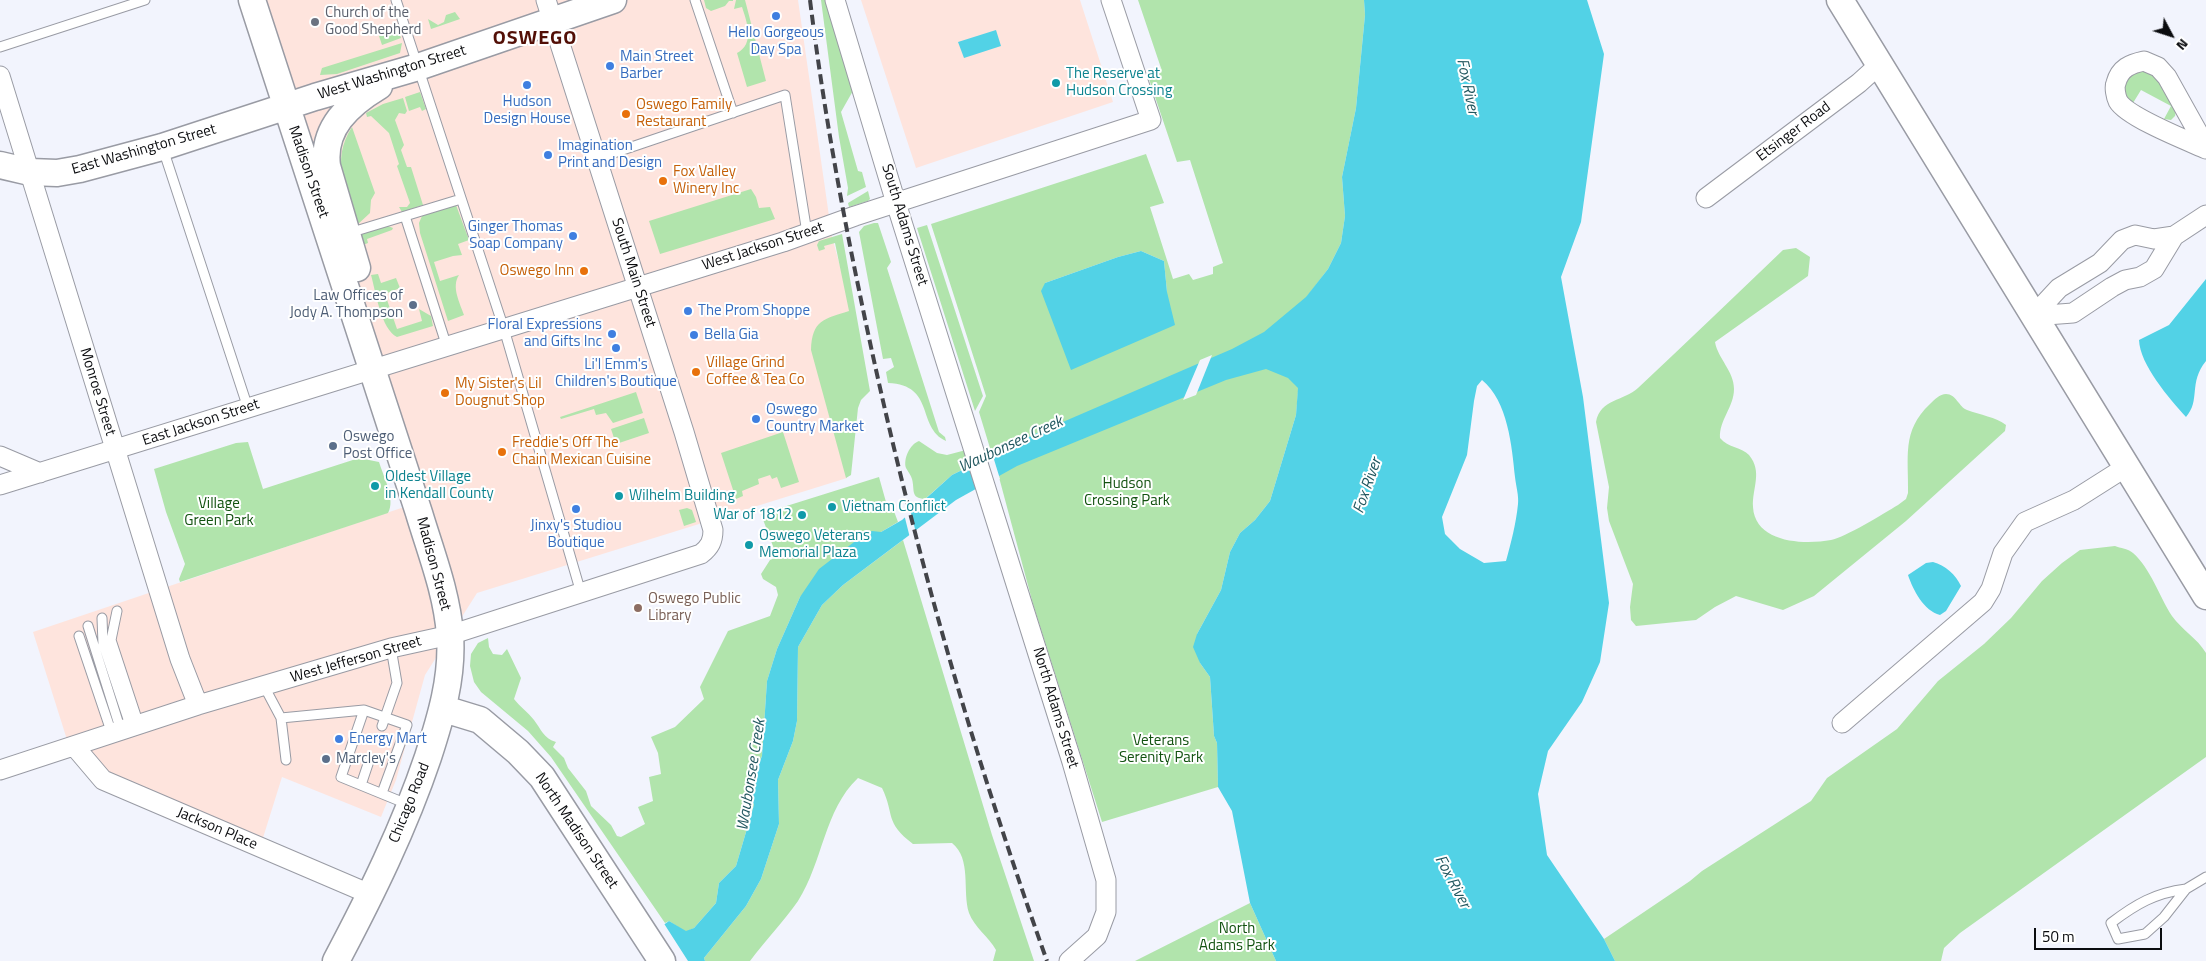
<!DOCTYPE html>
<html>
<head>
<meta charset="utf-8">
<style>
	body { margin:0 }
	#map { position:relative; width:2206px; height:961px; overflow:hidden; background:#f2f4fd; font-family:"Titillium Web",sans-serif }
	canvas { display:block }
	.north { position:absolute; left:2146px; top:10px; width:50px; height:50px; -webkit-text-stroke:4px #fff; paint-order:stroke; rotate:130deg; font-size:14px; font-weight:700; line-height:20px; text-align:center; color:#0b0c0f }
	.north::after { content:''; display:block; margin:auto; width:18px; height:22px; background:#0b0c0f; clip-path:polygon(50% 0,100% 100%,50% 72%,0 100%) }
	.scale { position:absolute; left:2034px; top:928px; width:128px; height:22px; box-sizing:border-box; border:2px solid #0b0c0f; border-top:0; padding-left:6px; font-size:15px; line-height:18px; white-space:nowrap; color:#0b0c0f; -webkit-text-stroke:4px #fff; paint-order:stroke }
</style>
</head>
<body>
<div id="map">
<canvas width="2206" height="961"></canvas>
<div class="north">N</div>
<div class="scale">50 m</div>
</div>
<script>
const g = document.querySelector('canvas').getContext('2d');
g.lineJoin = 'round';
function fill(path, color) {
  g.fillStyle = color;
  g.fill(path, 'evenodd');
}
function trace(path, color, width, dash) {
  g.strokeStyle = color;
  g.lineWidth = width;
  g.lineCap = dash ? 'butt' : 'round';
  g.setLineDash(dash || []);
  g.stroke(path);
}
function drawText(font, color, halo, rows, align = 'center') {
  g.font = font + ' "Titillium Web",sans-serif';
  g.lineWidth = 4;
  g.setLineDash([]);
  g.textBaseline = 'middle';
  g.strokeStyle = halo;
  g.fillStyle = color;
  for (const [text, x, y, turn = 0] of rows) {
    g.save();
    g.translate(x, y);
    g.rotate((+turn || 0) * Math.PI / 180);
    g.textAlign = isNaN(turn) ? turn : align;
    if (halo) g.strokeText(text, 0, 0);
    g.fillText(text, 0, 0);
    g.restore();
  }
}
const commercial = new Path2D(`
	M 264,0 L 798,0 L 832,237 L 852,310 L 847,478 L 477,593 L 425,675 L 396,780 L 381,817 L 282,777 L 262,841 L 102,777 L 69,746 L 33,632 L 422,501 Z
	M 861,0 L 1080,0 L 1113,102 L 916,168 Z`);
const green = new Path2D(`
	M 704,0 L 733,0 L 733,1 L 729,1 L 725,6 L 711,11 L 706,8 Z
	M 736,0 L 745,0 L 766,81 L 747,87 L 737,53 C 755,44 747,22 742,7 L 734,9 Z
	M 821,0 L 828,0 L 854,89 L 841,112 L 858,171 L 862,172 L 866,187 L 847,196 L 848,188 L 839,137 Z
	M 1138,0 L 1364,0 L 1365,15 L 1356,108 L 1342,177 L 1345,216 L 1341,243 L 1328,269 L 1306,298 L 1296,415 L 1270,501 L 1255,520 L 1240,533 L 1230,552 L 1221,590 L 1197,634 L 1200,663 L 1210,677 L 1214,736 L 1217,743 L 1218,787 L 1102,822 L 1033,604 L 1000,481 L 979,412 L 986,396 L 931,224 L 1146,154 L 1164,203 L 1150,207 L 1173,279 L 1189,274 L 1193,280 L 1213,274 L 1213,267 L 1223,263 L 1190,160 L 1177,162 L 1148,76 L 1149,72 L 1161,68 ZM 1141,251 L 1164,261 L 1167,292 L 1045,283 L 1118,257 Z
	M 455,12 L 460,19 L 431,29 L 428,19 L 438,25 L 444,22 L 446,15 Z
	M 398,30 L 401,38 L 382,45 L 379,36 Z
	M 402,43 L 400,53 L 337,74 L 320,75 L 322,68 Z
	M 2138,70 L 2151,73 L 2157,79 L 2176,111 L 2175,116 L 2171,120 L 2164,119 L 2171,106 L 2141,90 L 2133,103 C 2125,96 2122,89 2126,79 Z
	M 420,92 L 426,109 L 422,111 L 420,107 L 409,111 L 405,97 Z
	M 403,98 L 407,111 L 405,114 L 399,113 L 395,120 L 404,145 L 401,150 L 407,167 L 411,167 L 423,205 L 402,212 L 399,207 L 407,207 L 410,203 L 397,166 L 399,164 L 389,133 L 371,116 L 367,117 L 366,113 L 383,104 Z
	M 352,127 L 375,193 L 371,200 L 370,213 L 357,225 C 346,190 330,161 352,127 Z
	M 751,189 L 756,197 L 759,208 L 770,207 L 775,219 L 660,254 L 649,221 Z
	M 868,191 L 870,199 L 868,201 L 849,207 L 848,203 Z
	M 456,205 L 469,240 L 458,244 L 462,255 L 453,256 L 434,262 L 440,281 L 459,275 C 451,287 460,303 464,315 L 448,321 L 420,233 L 419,223 L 422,216 Z
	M 874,223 L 878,223 L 891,262 L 887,268 L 939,432 L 945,437 L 946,441 C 916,427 936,385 888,383 L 886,372 L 894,367 L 891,358 L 883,359 L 859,232 L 864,226 Z
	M 927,225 L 983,396 L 975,411 L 917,228 Z
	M 388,226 L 393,228 L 392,230 L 367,239 L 368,243 L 363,245 L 360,234 Z
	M 842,234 L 870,391 L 861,400 L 858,408 L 851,475 L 846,478 L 811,350 C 812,320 824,319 849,311 L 835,243 L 824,246 L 825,249 L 819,251 L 817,245 L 819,241 Z
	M 1796,248 L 1810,257 L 1808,276 L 1715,342 C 1718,359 1734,371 1734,389 C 1734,407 1719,420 1720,438 C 1728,448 1742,447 1749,455 C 1763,472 1752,488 1753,507 C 1755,543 1804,545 1831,540 C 1846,537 1883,514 1898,505 L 1906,499 L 1908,493 C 1909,458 1901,431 1930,404 C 1934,400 1940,394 1946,394 C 1956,394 1959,407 1967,410 C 1980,415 1996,417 2006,425 L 2005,431 L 1906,521 L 1814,596 L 1783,610 L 1736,596 L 1715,607 L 1696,620 L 1636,626 L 1631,620 L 1630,607 L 1633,584 L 1609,521 L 1607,508 L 1609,487 L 1596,422 C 1600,399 1624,401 1638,388 C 1687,342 1735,296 1783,250 Z
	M 378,274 L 381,283 L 396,278 L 400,288 L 385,294 L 397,329 L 422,321 L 419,309 L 431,316 L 433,326 L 397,337 C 381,329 376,293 371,275 Z
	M 636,392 L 643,413 L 613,423 L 606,413 L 596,415 L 594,409 L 561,419 L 560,417 Z
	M 644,418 L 649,433 L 616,444 L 611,429 Z
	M 783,432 L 799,482 L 781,488 L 777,477 L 772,479 L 770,475 L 758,479 L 759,484 L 742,491 L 743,496 L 736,499 L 721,453 Z
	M 919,441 L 937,453 L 947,455 L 966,450 L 970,466 L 952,475 L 925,499 C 910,498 915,490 912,479 C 911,475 908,472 906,468 C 903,459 910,444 919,441 Z
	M 248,442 L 263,489 L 359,458 L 379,462 C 383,475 396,500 388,513 L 180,582 L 179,579 L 185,564 L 166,512 L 154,469 L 236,443 Z
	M 879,477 L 886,502 L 892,506 L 898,522 L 881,532 L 800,597 L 777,649 L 767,681 L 762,756 L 749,788 L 754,805 L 736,866 L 719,883 L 716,903 L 694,928 L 686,932 L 669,921 L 665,923 L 551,757 L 528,731 L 481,692 L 474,682 L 470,666 L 471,654 L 478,643 L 488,638 L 489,647 L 493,654 L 502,655 L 507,649 L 521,678 L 514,699 C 520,707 528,712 534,720 C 541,729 544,739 556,742 L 553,747 L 564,758 L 568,768 L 586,791 L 591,806 L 611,825 L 617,836 L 621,837 L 645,824 L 638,807 L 653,801 L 649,777 L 661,774 L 658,753 L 651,737 L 675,727 L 704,699 L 700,687 L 728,631 L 770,616 L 778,595 L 776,587 L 763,579 L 761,574 L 770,560 L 777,557 L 761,514 Z
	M 687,508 L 692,510 L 696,522 L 684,526 L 679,510 Z
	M 903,540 L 992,835 L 1034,961 L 993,961 L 996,950 C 989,937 974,927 969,913 C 962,891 972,859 952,843 L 913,844 C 884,822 895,815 882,788 L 858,778 C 824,810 823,862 798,901 C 784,921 765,941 750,961 L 705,961 L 704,958 L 746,906 L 761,879 L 779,824 L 778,780 L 793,741 L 797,721 L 798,647 L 822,605 L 843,585 Z
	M 2115,546 C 2120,548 2129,549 2133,553 C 2151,569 2159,596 2172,616 C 2182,630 2197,638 2206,653 L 2206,757 L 1960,933 L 1944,948 L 1941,961 L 1615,961 L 1604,939 L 1690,881 L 1702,871 L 1811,801 L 1827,778 L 1897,729 L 1938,681 L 1984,644 L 2011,618 L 2042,581 L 2062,563 L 2080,550 Z
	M 1250,903 L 1276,961 L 1135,961 Z`);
const water = new Path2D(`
	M 1364,0 L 1587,0 L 1604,54 L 1581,222 L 1561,277 L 1583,397 L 1609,603 L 1600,662 L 1582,702 L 1548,751 L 1538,794 L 1547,855 L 1604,939 L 1615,961 L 1276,961 L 1250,903 L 1232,811 L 1218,787 L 1217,743 L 1214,736 L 1210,677 L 1200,663 L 1193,647 L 1197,634 L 1221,590 L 1230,552 L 1240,533 L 1255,520 L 1270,501 L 1296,415 L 1298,388 L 1288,378 L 1266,369 L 1226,380 L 1017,466 L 956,500 L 843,585 L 822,605 L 798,647 L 797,721 L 793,741 L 778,780 L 779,824 L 761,879 L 746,906 L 704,958 L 705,961 L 638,961 L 662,926 L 669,921 L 686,931 L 694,928 L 716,903 L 719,883 L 736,866 L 754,805 L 749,789 L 762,756 L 767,681 L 777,649 L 800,597 L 819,569 L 858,539 L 872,531 L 881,532 L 902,520 L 952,475 L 1035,434 L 1232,349 L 1264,332 L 1306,297 L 1328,269 L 1341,243 L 1345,216 L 1342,177 L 1356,108 L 1365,15 ZM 1482,380 C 1508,401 1512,447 1515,477 C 1516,486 1519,496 1518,504 C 1516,524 1511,543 1506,561 L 1484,563 L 1460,549 L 1445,534 L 1442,517 L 1467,455 L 1474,401 L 1477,386 Z
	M 996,30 L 1001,46 L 964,58 L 958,42 Z
	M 1141,251 L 1164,261 L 1167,292 L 1175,325 L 1071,370 L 1041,291 L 1045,283 L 1118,257 Z
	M 2206,279 L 2206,361 C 2188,383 2201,400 2186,417 C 2169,398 2140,365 2139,340 L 2169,325 Z
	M 1933,562 C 1945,565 1956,575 1961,586 L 1946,611 L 1940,615 C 1924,611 1913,590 1908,575 L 1926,563 Z`);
const pier = new Path2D(`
	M 1212,355 L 1196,395 L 1183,400 L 1200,360 Z
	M 992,453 L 1000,479 L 977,492 L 969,464 Z
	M 910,509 L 916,533 L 910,538 L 904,514 Z
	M 663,922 L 688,961 L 638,961 L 637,959 Z`);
const lane = new Path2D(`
	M 396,0 L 504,329 L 581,593
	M 695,0 L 733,113
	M 0,47 L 145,0
	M 163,149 L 248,408
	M 596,159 L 785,95 L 807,233
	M 405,216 L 447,347
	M 349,233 L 461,199
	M 117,611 L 111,640 L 139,725
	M 102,618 L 103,644 L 131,728
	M 88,626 L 121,731
	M 79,636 L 112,734
	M 264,686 L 281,718
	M 364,710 L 341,777 L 407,804
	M 382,726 L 397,683 L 391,648
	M 286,760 L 281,718 L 364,710 L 407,725 L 382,793
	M 361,785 L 369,761
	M 2186,889 C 2155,893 2136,904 2111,923 L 2118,939 L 2145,934 L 2164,917 L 2186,889 L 2206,877`);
const street = new Path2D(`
	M 835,0 L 896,203 L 1072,762 L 1106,880 L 1106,912 L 1097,936 L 1069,961
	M 0,76 L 180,659 L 198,705
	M 2206,147 L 2167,77 L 2158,67 L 2144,61 C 2130,64 2120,68 2116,83 C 2114,87 2116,97 2118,101 C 2127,117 2188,141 2206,149
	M 1706,198 L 1859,83 L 1880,64
	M 2033,316 L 2059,288 L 2100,263 L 2122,240 L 2135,235 L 2154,239 L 2174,236 L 2206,215
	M 2033,316 L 2073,313 L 2112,287 L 2125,280 L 2140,277 L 2154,269 L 2174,236
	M 0,456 L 40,473
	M 0,485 L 783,242 L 855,216 L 1151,120 L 1111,0
	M 1842,723 L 1983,602 L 1991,589 L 2003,553 L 2025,522 L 2074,500 L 2126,467
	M 75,747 L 103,780 L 372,895
	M 0,770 L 198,705 L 391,648 L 450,635 L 701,554 C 710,547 713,541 713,530 L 684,432 L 546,0`);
const secondary = new Path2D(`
	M 252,0 L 419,513 C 431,553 447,593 450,635 C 453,677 441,717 428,757 C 404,828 371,895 336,961
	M 1840,0 L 2206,596
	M 0,165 L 30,172 L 57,173 L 80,169 L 162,147 L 315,97 L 418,67 L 613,0
	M 357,268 L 327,166 C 322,128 349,104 379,86
	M 444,709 L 480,720 L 518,752 L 542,777 L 662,961`);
const rail = new Path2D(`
	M 810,0 C 822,97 839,194 859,290 C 906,520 968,740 1047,961`);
const markers = [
	[776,16,5,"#3f7fe0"],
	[315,22,5,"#6b7280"],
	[610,66,5,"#3f7fe0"],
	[1056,83,5,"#0f9aa8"],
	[527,85,5,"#3f7fe0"],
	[626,114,5,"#e8710a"],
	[548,155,5,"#3f7fe0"],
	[663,181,5,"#e8710a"],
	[573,236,5,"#3f7fe0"],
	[584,271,5,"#e8710a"],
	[413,305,5,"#5c6f8a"],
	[688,311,5,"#3f7fe0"],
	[612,334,5,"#3f7fe0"],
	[694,335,5,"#3f7fe0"],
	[616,348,5,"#3f7fe0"],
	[696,372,5,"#e8710a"],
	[445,393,5,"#e8710a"],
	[756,419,5,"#3f7fe0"],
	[333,446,5,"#5c6f8a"],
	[502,452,5,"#e8710a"],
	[375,486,5,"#0f9aa8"],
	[619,496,5,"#0f9aa8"],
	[832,507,5,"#0f9aa8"],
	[576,509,5,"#3f7fe0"],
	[802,515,5,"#0f9aa8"],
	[749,545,5,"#0f9aa8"],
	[638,608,5,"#8d6e63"],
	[339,739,5,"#3f7fe0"],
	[326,759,5,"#5c6f8a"]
];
const worshipNames = [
	["Church of the",325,13],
	["Good Shepherd",325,30]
];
const shopNames = [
	["Hello Gorgeous",776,33,"center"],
	["Day Spa",776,50,"center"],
	["Main Street",620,57],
	["Barber",620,74],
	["Hudson",527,102,"center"],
	["Design House",527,119,"center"],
	["Imagination",558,146],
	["Print and Design",558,163],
	["Ginger Thomas",563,227,"right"],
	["Soap Company",563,244,"right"],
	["The Prom Shoppe",698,311],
	["Floral Expressions",602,325,"right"],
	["and Gifts Inc",602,342,"right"],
	["Bella Gia",704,335],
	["Li'l Emm's",616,365,"center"],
	["Children's Boutique",616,382,"center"],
	["Oswego",766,410],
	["Country Market",766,427],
	["Jinxy's Studiou",576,526,"center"],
	["Boutique",576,543,"center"],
	["Energy Mart",349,739]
];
const streetNames = [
	["West Washington Street",392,73,-17],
	["Etsinger Road",1794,132,-37],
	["East Washington Street",144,150,-16],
	["Madison Street",308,172,71],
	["South Adams Street",904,225,73],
	["West Jackson Street",763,247,-18],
	["South Main Street",633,273,72],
	["Monroe Street",97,392,73],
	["East Jackson Street",201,423,-18],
	["Madison Street",433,564,75],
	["West Jefferson Street",356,660,-16],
	["North Adams Street",1055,708,73],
	["Chicago Road",410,803,-68],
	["Jackson Place",217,829,23],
	["North Madison Street",576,831,56]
];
const cultureNames = [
	["The Reserve at",1066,74],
	["Hudson Crossing",1066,91],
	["Oldest Village",385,477],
	["in Kendall County",385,494],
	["Wilhelm Building",629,496],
	["Vietnam Conflict",842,507],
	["War of 1812",792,515,"right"],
	["Oswego Veterans",759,536],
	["Memorial Plaza",759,553]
];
const foodNames = [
	["Oswego Family",636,105],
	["Restaurant",636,122],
	["Fox Valley",673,172],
	["Winery Inc",673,189],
	["Oswego Inn",574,271,"right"],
	["Village Grind",706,363],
	["Coffee & Tea Co",706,380],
	["My Sister's Lil",455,384],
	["Dougnut Shop",455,401],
	["Freddie's Off The",512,443],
	["Chain Mexican Cuisine",512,460]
];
const serviceNames = [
	["Law Offices of",403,296,"right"],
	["Jody A. Thompson",403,313,"right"],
	["Oswego",343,437],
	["Post Office",343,454],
	["Marcley's",336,759]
];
const parkNames = [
	["Hudson",1127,484],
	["Crossing Park",1127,501],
	["Village",219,504],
	["Green Park",219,521],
	["Veterans",1161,741],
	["Serenity Park",1161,758],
	["North",1237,929],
	["Adams Park",1237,946]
];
const educationNames = [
	["Oswego Public",648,599],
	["Library",648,616]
];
const waterNames = [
	["Fox River",1467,87,78],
	["Waubonsee Creek",1011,445,-25],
	["Fox River",1368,486,-71],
	["Waubonsee Creek",752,775,-81],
	["Fox River",1452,882,62]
];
const districtNames = [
	["OSWEGO",535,39]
];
fill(commercial, '#fee4dd');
fill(green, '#b1e4ac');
fill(water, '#52d2e6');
fill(pier, '#f2f4fd');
trace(lane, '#999ba4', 11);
trace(street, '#999ba4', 21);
trace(secondary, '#999ba4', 29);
trace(lane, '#fff', 9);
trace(street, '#fff', 19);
trace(secondary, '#fff', 26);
trace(rail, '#434449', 4, [10, 5]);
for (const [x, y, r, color] of markers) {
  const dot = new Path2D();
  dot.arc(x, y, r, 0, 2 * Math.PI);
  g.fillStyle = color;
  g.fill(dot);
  trace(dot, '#fff', 2);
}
drawText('15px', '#5b616d', '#fff', worshipNames, 'left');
drawText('15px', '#366cbe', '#fff', shopNames, 'left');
drawText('15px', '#0b0c0f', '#fff', streetNames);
drawText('15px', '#0d838f', '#fff', cultureNames, 'left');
drawText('15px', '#c56008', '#fff', foodNames, 'left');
drawText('15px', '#4e5e75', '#fff', serviceNames, 'left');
drawText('15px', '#125210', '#fff', parkNames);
drawText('15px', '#785e54', '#fff', educationNames, 'left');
drawText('italic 16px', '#21575f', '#fff', waterNames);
g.letterSpacing = '1px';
drawText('bold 20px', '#520f06', '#fff', districtNames);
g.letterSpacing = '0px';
</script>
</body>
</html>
